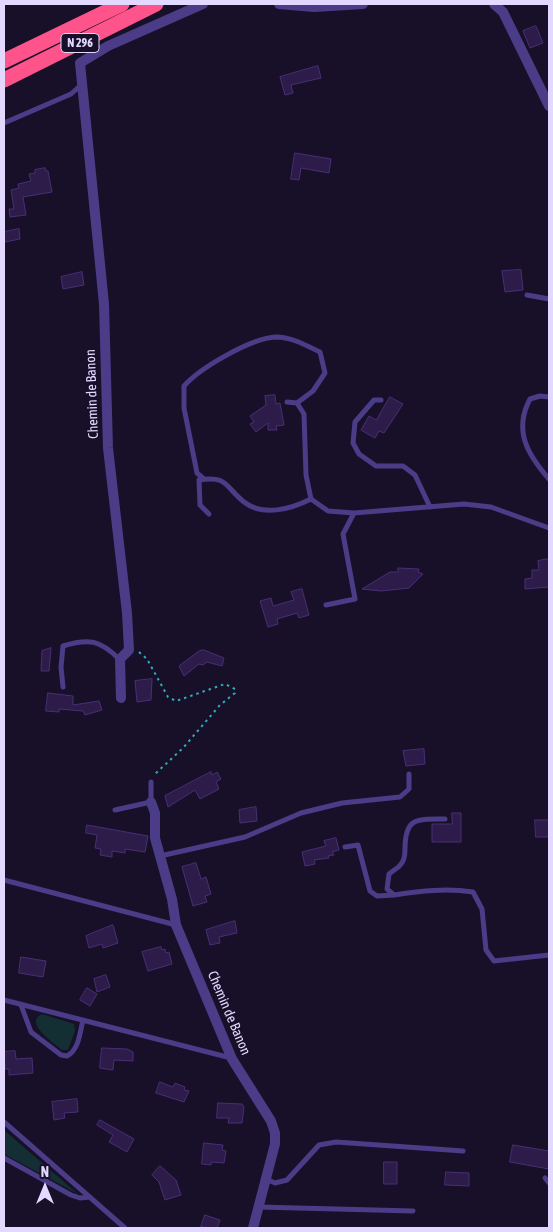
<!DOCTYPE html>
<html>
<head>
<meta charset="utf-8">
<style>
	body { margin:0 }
	#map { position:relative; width:553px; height:1232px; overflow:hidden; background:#181029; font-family:"Asap Condensed",sans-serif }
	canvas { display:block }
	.frame { position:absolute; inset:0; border:5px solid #e3d8ff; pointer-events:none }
	.north { position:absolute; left:20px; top:1162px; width:50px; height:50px; -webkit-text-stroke:4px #181029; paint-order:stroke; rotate:0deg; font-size:14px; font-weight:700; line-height:20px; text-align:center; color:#e3d8ff }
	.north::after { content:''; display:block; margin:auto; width:18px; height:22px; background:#e3d8ff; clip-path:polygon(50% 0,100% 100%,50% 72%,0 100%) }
</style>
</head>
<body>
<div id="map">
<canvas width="553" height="1232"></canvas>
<div class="frame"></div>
<div class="north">N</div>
</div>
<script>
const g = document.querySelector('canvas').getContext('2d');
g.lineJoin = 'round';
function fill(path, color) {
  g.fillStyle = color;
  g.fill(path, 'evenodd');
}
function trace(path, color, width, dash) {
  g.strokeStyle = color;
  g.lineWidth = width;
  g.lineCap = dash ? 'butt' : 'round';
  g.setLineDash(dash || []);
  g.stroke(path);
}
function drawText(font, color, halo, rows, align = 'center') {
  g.font = font + ' "Asap Condensed",sans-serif';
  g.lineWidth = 4;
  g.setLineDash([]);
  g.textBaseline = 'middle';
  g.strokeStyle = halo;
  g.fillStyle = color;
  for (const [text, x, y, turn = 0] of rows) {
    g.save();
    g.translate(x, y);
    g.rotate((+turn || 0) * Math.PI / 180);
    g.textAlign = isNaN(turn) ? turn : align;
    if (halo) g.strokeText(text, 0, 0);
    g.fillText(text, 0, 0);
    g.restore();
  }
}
const green = new Path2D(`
	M 42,1014 L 74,1024 L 75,1031 L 68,1050 L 62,1050 C 54,1043 23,1023 42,1014 Z
	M 4,1130 L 78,1194 L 4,1154 Z`);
const building = new Path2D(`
	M 536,26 L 543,43 L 530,48 L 523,31 Z
	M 318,66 L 321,78 L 291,85 L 293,93 L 285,95 L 280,77 Z
	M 295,153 L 331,159 L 329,173 L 301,168 L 299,180 L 291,179 Z
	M 45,168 L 46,171 L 48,171 L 52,192 L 23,197 L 26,215 L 10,217 L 9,209 L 14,209 L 11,190 L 19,188 L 18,184 L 31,181 L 29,174 L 35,173 L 35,170 Z
	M 19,229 L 20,239 L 5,242 L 4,232 Z
	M 521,270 L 523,290 L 505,292 L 502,271 Z
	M 82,272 L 84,285 L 63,289 L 61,277 Z
	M 275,395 L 276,404 L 280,403 L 284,425 L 276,426 L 277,430 L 268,430 L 268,423 L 256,432 L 250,424 L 254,422 L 250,416 L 266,405 L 265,396 Z
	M 390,397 L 403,404 L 384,433 L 379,431 L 375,438 L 361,430 L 369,416 L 376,420 Z
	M 549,559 L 549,587 L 525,589 L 525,579 L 532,578 L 532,570 L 539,570 L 538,561 Z
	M 398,568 L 419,569 L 418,572 L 423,574 L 409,588 L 381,591 L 362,589 L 390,572 L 398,572 Z
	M 302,589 L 309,615 L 299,618 L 297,613 L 277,619 L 278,624 L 268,627 L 260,601 L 271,598 L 273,606 L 294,600 L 291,592 Z
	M 51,648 L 49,671 L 41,671 L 42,651 Z
	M 204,650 L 224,658 L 222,666 L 207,662 L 203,665 L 199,664 L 184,676 L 179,666 L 199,651 Z
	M 152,679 L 151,700 L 137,702 L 135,681 Z
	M 48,693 L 73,696 L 73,705 L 99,701 L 102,710 L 85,715 L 83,711 L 59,709 L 59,712 L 46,711 Z
	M 424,749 L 425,764 L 406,766 L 403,751 Z
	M 211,772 L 212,775 L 217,772 L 221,779 L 216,782 L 219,789 L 200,799 L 195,790 L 168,807 L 165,796 Z
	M 256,807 L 257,821 L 240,823 L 239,810 Z
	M 452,813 L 461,813 L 461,842 L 432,842 L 432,824 L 452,824 Z
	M 535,820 L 549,820 L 549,837 L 536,837 Z
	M 87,825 L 148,836 L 145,852 L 125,849 L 125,853 L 112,851 L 112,857 L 100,855 L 101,849 L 95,848 L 97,835 L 86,833 Z
	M 336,838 L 339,850 L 332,852 L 334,855 L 328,856 L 329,858 L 314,860 L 315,864 L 305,866 L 302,852 L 326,846 L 324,841 Z
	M 196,863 L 201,879 L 206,877 L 211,894 L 205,896 L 207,902 L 193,906 L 182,867 Z
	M 235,921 L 237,933 L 219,937 L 220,943 L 210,945 L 206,930 Z
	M 113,925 L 118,943 L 103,948 L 102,944 L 89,948 L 86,936 Z
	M 161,947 L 162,950 L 165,949 L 166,953 L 169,952 L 172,964 L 148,971 L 142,952 Z
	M 21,957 L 46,961 L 43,977 L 19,973 Z
	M 106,975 L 110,987 L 97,992 L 94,979 Z
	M 87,988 L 97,994 L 90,1006 L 80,1000 Z
	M 102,1048 L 127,1049 L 133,1052 L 133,1061 L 114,1060 L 113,1070 L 100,1068 Z
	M 15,1051 L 16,1059 L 32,1058 L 33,1073 L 9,1075 L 9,1069 L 5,1069 L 4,1052 Z
	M 160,1082 L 173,1087 L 175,1083 L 185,1087 L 184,1090 L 189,1091 L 184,1102 L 156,1093 Z
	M 77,1099 L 78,1112 L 64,1113 L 65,1118 L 54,1120 L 52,1102 Z
	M 218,1103 L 242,1104 L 244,1107 L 242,1123 L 228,1123 L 229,1118 L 217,1118 Z
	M 100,1120 L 134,1139 L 127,1152 L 109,1142 L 113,1135 L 97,1125 Z
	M 204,1143 L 223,1145 L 222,1150 L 226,1151 L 224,1163 L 211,1162 L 211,1165 L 202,1164 Z
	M 513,1145 L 549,1151 L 549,1169 L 510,1162 Z
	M 384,1162 L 397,1162 L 397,1184 L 384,1184 Z
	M 160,1166 L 176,1180 L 181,1195 L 165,1200 L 159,1182 L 152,1175 Z
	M 446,1172 L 469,1173 L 469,1186 L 445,1185 Z
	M 205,1215 L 220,1220 L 217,1228 L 201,1227 Z`);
const path = new Path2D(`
	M 139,652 L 147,659 L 168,697 L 176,701 L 225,684 L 235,689 L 235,693 L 220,705 L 183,748 L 154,775`);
const lane = new Path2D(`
	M 4,123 L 71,94 L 81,85
	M 527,295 L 549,299
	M 549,397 L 540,396 L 530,399 C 513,431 528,455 549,479
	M 381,400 L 374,400 L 355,422 L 353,443 L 359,454 L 376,466 L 403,466 L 415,475 L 430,507
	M 287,402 L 297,403 L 304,414 L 306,475 L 311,499 L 328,511 L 354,513
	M 204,479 L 197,473 L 184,408 L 184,386 C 200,368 251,338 276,337 C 292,337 307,346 320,352 L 325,373 L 313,391 L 297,403
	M 209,514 L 200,505 L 199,480 C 228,475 225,487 244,502 C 263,517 291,509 311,499
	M 326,605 L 355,599 L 343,534 L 354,513 L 464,504 L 491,507 L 549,528
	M 63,687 L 61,667 L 63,646 C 89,638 100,640 119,659
	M 115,810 L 151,802 L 151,782
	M 445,819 C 417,819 405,817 405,849 C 405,853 404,861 401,864 C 399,868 392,871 389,874 L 387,889 L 394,895 C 421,891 446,888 473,892 L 482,909 L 486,950 L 494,961 L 549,955
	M 345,847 L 358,845 L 370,891 L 377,896 L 394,895
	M 160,856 L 245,837 L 301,813 L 342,803 L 400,797 L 409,789 L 409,774
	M 4,880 L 176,925
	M 4,1000 L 231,1058
	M 21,1005 L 31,1032 L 61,1055 L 67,1056 C 79,1050 80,1032 83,1020
	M 4,1122 L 125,1228
	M 4,1158 L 71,1195 L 80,1198 L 90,1197
	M 545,1178 L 549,1183
	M 266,1179 L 275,1183 L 287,1180 L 319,1145 L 336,1142 L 463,1151
	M 259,1207 L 413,1211`);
const street = new Path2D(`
	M 279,4 L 314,7 L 363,4
	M 494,4 L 503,12 L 549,106
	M 121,698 L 120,659 L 129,650 L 127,613 L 108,448 L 104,304 L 80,63 L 108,46 L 203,4
	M 151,802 L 155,813 L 155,838 L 172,899 L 176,925 L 232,1059 L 271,1121 L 275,1133 L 275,1144 L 253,1228`);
const highway = new Path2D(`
	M 4,61 L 122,4
	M 4,80 L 156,4`);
const shields = [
	[80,43,38]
];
const shieldNames = [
	["N 296",80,43]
];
const streetNames = [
	["Chemin de Banon",92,394,-92],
	["Chemin de Banon",229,1013,67]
];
fill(green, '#132f33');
fill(building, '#2d1c49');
trace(building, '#482f75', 1);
trace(path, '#31adba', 2, [2.5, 4]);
trace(lane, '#4a3c87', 5);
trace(street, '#4a3c87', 10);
trace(highway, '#fe548b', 15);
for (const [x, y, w] of shields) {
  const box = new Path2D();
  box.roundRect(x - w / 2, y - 9.5, w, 19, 4);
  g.fillStyle = '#181029';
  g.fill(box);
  trace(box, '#e3d8ff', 1);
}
drawText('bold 12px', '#e3d8ff', null, shieldNames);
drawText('14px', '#e3d8ff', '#181029', streetNames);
</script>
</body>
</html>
